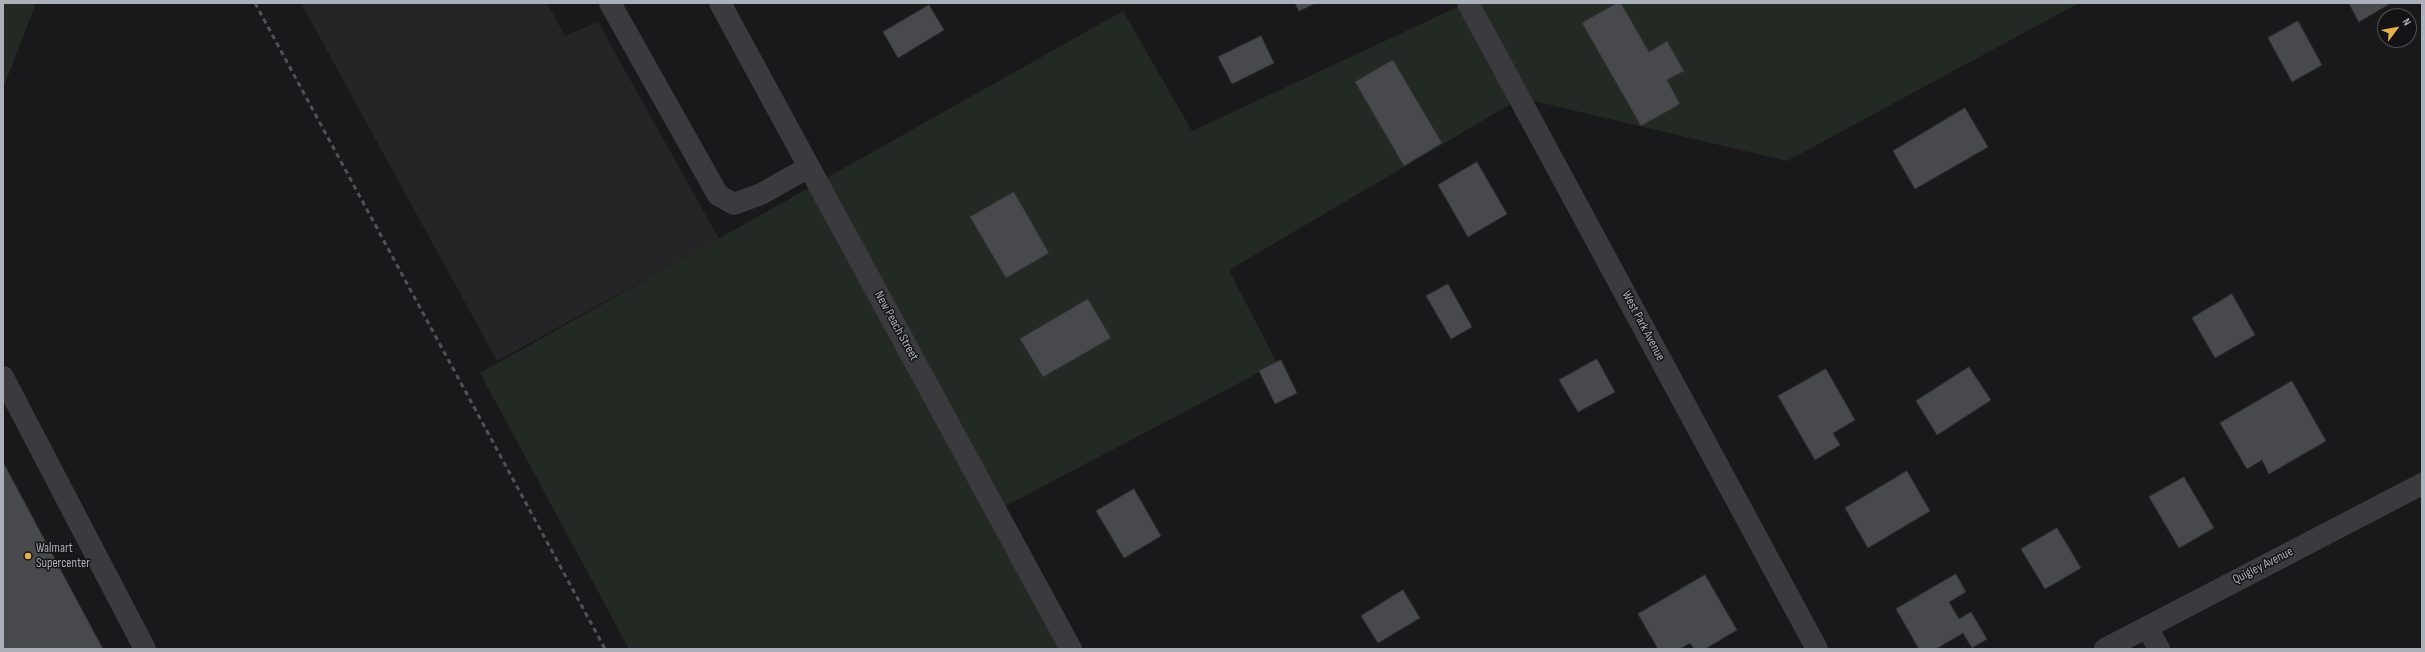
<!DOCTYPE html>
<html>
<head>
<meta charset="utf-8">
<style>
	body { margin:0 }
	#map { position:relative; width:2425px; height:652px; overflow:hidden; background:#19181a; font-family:"Sofia Sans Condensed",sans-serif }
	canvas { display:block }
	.frame { position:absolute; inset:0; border:4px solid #acb0b9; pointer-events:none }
	.north { position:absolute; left:2377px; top:8px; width:40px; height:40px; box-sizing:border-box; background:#141315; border:1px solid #515257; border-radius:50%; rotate:58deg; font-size:11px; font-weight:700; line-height:16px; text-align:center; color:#acb0b9 }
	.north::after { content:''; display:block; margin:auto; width:14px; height:18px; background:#e4b347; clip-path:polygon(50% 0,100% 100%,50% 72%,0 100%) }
</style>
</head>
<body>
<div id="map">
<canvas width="2425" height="652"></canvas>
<div class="frame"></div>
<div class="north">N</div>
</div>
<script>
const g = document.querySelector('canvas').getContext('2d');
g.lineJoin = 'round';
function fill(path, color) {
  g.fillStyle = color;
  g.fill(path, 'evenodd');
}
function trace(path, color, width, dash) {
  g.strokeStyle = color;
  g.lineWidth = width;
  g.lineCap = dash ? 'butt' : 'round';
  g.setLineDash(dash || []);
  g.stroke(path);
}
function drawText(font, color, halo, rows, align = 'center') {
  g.font = font + ' "Sofia Sans Condensed",sans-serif';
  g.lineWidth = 3;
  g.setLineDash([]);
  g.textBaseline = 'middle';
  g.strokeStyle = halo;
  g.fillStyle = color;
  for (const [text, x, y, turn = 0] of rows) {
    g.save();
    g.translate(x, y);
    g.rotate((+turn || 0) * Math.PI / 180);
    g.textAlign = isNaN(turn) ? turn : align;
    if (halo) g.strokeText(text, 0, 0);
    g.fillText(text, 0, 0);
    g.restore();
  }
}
const built = new Path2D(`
	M 301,3 L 547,3 L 565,36 L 598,22 L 719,239 L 497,361 Z`);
const green = new Path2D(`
	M 3,3 L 36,3 L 3,89 Z
	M 1466,3 L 2079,3 L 1787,161 L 1521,98 L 1229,270 L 1277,363 L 1000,509 L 1075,649 L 629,649 L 480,373 L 1123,11 L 1192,131 Z`);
const building = new Path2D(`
	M 1295,3 L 1316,3 L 1299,11 Z
	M 1617,3 L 1621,3 L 1649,52 L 1667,41 L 1684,71 L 1667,80 L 1680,104 L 1641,126 L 1582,23 Z
	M 2349,3 L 2391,3 L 2359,22 Z
	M 929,5 L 944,30 L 898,58 L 883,32 Z
	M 2298,21 L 2322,65 L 2292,82 L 2268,38 Z
	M 1261,36 L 1274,63 L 1232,84 L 1218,57 Z
	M 1393,60 L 1442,143 L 1404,166 L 1355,82 Z
	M 1965,108 L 1988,147 L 1915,189 L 1893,151 Z
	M 1477,162 L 1507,214 L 1468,237 L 1438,185 Z
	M 1014,192 L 1049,253 L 1006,278 L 970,217 Z
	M 1448,284 L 1472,327 L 1451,339 L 1426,296 Z
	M 2232,294 L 2255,335 L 2215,358 L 2192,318 Z
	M 1088,299 L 1111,338 L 1043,377 L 1020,339 Z
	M 1597,359 L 1615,392 L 1578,412 L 1559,380 Z
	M 1281,360 L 1297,393 L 1275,404 L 1259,371 Z
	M 1969,367 L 1991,400 L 1937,435 L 1916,401 Z
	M 1826,369 L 1855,420 L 1833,433 L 1840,445 L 1815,460 L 1778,396 Z
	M 2292,381 L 2326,441 L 2269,474 L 2262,460 L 2247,469 L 2220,423 Z
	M 3,462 L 103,649 L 3,649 Z
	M 1907,471 L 1930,511 L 1868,548 L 1845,508 Z
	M 2184,477 L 2214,528 L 2179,548 L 2149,497 Z
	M 1134,489 L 1161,536 L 1124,558 L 1096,511 Z
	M 2057,528 L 2081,568 L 2045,589 L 2021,549 Z
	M 1956,574 L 1966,592 L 1949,602 L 1959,619 L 1971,612 L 1987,639 L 1972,648 L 1963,633 L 1936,649 L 1919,649 L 1896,609 Z
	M 1705,575 L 1737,630 L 1705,649 L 1694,649 L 1690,643 L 1680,649 L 1658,649 L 1638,614 Z
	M 1403,590 L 1420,618 L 1378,643 L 1361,616 Z`);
const minor = new Path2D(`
	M 610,3 L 718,195 L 734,204 L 761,194 L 809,167
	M 720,3 L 1071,649
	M 1468,3 L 1817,649
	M 3,377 L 145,649
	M 2147,627 L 2159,649
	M 2105,649 L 2422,484`);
const rail = new Path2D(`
	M 255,3 L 605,649`);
const markers = [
	[28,556,4,"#e4b347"]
];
const streetNames = [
	["New Peach Street",896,326,61],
	["West Park Avenue",1643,326,62],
	["Quigley Avenue",2263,566,-27]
];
const poiNames = [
	["Walmart",36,549],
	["Supercenter",36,564]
];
fill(built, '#252527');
fill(green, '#232a24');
fill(building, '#48494d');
trace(building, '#333336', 1);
trace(minor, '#3a3a3f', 22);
trace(rail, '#515258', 3, [5, 4]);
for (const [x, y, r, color] of markers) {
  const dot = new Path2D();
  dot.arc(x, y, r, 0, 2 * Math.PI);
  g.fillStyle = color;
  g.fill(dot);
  trace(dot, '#141315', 1.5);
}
drawText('13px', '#acb0b9', '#141315', streetNames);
drawText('13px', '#acb0b9', '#141315', poiNames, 'left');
</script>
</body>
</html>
